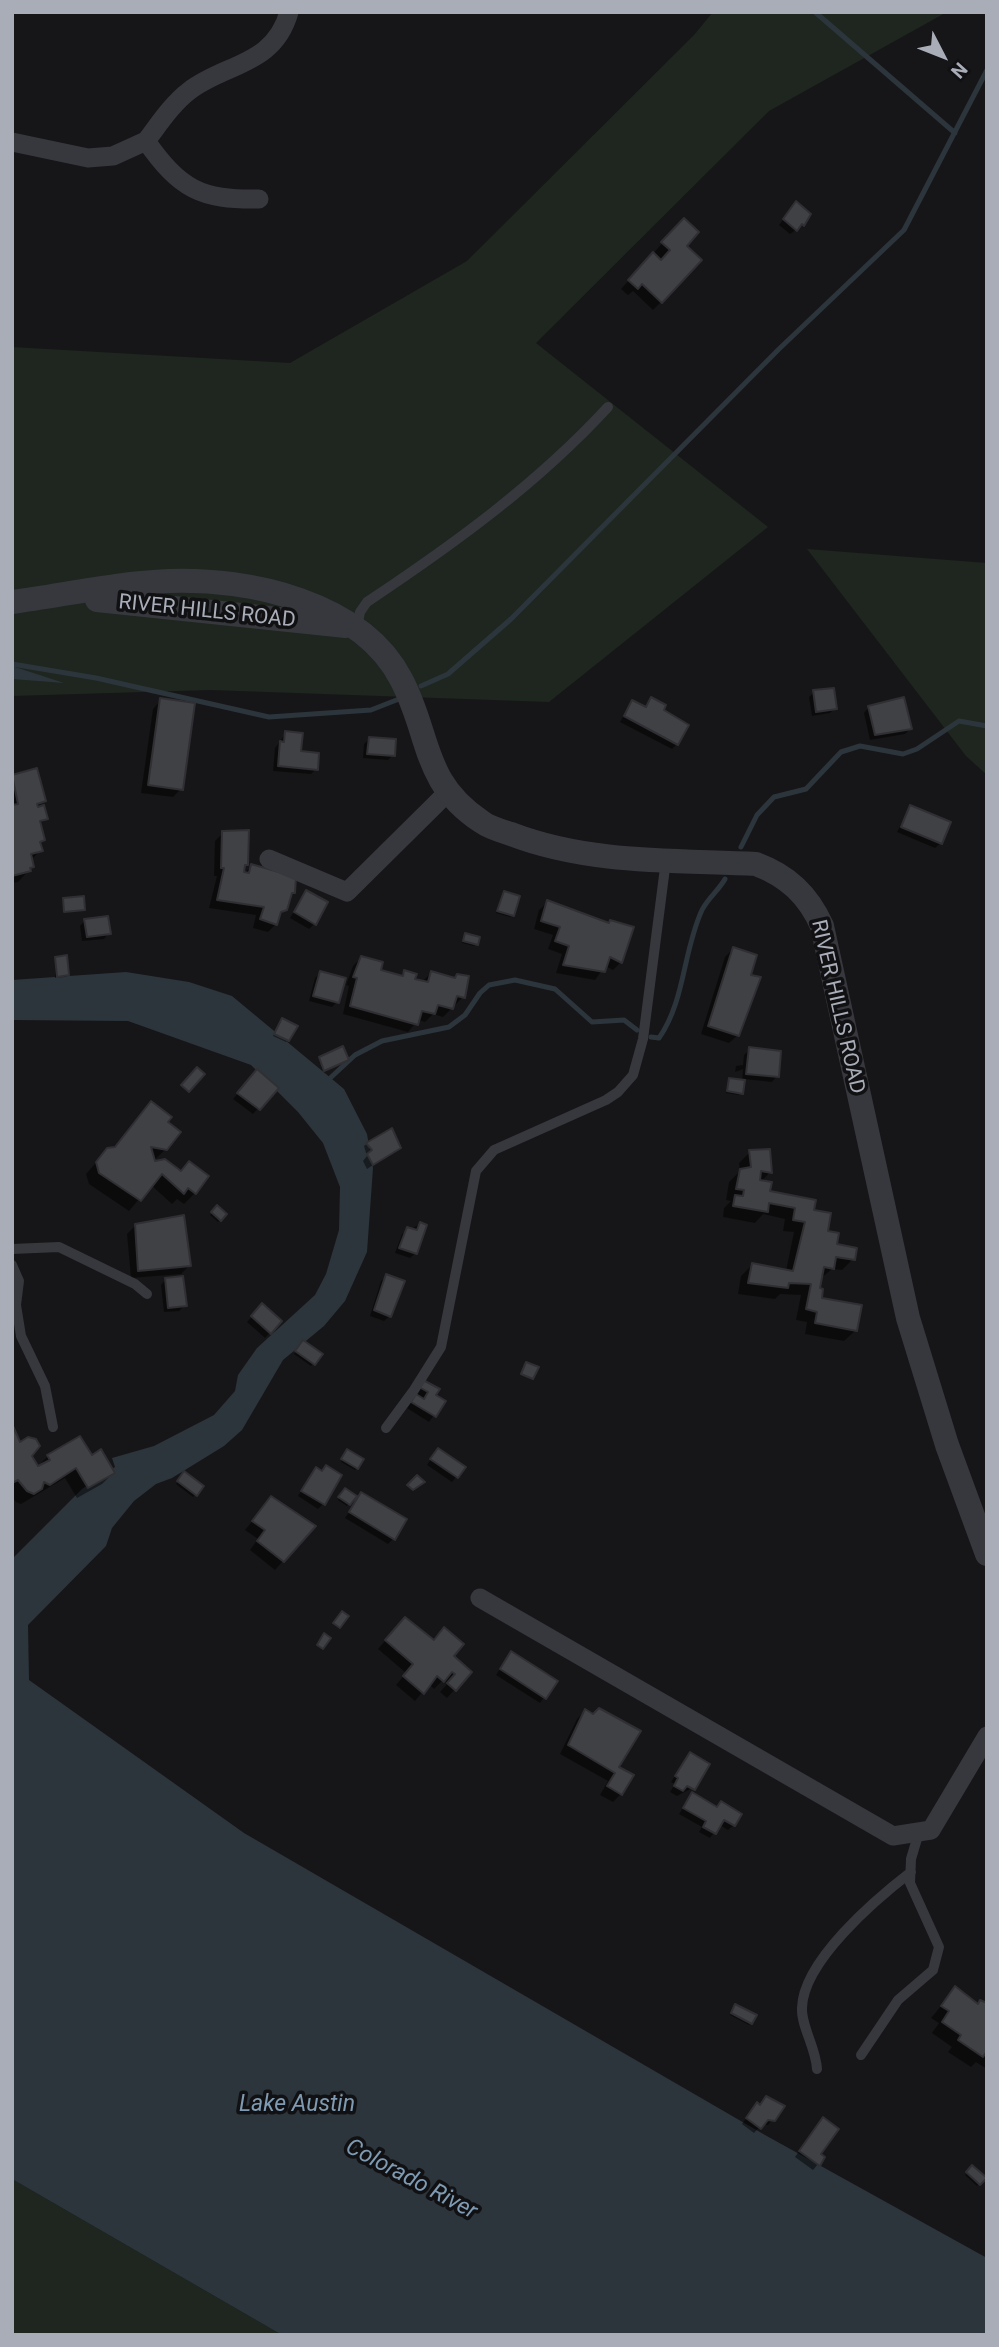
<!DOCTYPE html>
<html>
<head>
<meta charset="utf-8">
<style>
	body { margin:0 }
	#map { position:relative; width:999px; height:2347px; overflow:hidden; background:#161618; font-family:Roboto,sans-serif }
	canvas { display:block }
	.frame { position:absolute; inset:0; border:14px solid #a8adb8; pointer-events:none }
	.north { position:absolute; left:908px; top:21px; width:70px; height:70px; -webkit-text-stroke:5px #111113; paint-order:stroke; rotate:132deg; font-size:19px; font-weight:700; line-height:28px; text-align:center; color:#a8adb8 }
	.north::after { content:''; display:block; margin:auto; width:24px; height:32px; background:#a8adb8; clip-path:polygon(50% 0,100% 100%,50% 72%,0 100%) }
</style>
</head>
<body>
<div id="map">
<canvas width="999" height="2347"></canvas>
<div class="frame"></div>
<div class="north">N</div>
</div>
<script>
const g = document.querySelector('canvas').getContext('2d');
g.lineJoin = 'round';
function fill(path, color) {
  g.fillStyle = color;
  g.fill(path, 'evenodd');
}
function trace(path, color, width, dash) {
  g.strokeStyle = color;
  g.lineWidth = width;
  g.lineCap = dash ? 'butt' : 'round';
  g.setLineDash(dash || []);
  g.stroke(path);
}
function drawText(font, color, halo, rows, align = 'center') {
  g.font = font + ' Roboto,sans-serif';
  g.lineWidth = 7;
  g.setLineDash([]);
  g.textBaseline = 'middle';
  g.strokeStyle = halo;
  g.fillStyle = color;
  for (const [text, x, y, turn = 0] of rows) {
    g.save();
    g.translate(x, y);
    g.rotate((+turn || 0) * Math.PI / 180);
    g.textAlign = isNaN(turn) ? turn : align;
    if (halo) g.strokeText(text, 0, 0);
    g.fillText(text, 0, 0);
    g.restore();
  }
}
const green = new Path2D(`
	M 713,12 L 947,12 L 769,111 L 536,343 L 768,527 L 549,702 L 210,690 L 12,696 L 12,347 L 290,363 L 467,261 L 694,35 Z
	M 807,549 L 987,563 L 987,775 L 966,756 Z
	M 12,2179 L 282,2335 L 12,2335 Z`);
const water = new Path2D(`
	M 12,666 L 64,683 L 12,679 Z
	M 126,972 L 189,982 L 232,996 L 344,1089 L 367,1134 L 373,1168 L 367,1252 L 345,1301 L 324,1326 L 283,1360 L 242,1430 L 224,1446 L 172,1478 L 156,1484 L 134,1501 L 112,1528 L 106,1546 L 28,1625 L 29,1680 L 244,1833 L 765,2135 L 987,2258 L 987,2335 L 282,2335 L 12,2179 L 12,1559 L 82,1489 L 115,1467 L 112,1458 L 154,1446 L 214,1415 L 235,1391 L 238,1375 L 257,1348 L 315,1295 L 326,1274 L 339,1230 L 340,1187 L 323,1143 L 298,1112 L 251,1065 L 128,1021 L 12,1020 L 12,980 Z`);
const shadow = new Path2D(`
	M 791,209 L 803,225 L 790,234 L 779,225 Z
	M 676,228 L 684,246 L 661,302 L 653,310 L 633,291 L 628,295 L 621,289 Z
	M 814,692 L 835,708 L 830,713 L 812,716 L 809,697 Z
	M 651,699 L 661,711 L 677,744 L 672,749 L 620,722 L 632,702 L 644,708 Z
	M 161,700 L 181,789 L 173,797 L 141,793 L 153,709 Z
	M 869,707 L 910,729 L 905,734 L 870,740 L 864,713 Z
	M 286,733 L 299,752 L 316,769 L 311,774 L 273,771 L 275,748 Z
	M 369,739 L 393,755 L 388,760 L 363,758 L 364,744 Z
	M 36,770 L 44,801 L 35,809 L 46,818 L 39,825 L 43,840 L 39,844 L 41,850 L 31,860 L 32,867 L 18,882 L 12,883 L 12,777 Z
	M 911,807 L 941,843 L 935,848 L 897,832 Z
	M 223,833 L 246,864 L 241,876 L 252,866 L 293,892 L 276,924 L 268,932 L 253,928 L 256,915 L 209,908 L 217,876 L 214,876 L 215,841 Z
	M 306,892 L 314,924 L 309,929 L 290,918 Z
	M 504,893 L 512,915 L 510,917 L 496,913 Z
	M 64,900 L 84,909 L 63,913 Z
	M 548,902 L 621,962 L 613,970 L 605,966 L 595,980 L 556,973 L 562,954 L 548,949 L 553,935 L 534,929 L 539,910 Z
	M 85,920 L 109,933 L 104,939 L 82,941 L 80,926 Z
	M 466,935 L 476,944 L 474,946 L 462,943 Z
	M 733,949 L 749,976 L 758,979 L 747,1015 L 738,1035 L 729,1043 L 701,1034 L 725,957 Z
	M 56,958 L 67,975 L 65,977 L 55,978 Z
	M 361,958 L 379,971 L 400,977 L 405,972 L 413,980 L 423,981 L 431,973 L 463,997 L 443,1017 L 433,1014 L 425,1022 L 418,1020 L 408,1032 L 343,1014 L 349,986 L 346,985 L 353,966 Z
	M 320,973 L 337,1002 L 332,1007 L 309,1001 L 315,978 Z
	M 280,1022 L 288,1040 L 286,1042 L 273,1036 Z
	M 750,1049 L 777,1076 L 772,1082 L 744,1079 L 739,1095 L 726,1093 L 730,1079 L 742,1082 L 743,1069 L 735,1072 L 736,1066 L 743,1065 L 744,1055 Z
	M 320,1058 L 347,1059 L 322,1070 Z
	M 252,1077 L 276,1088 L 253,1114 L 233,1099 Z
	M 151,1103 L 166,1122 L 166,1149 L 150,1164 L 179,1172 L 189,1163 L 195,1193 L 184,1204 L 177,1199 L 172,1204 L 151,1185 L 129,1211 L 89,1184 L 86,1174 L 107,1150 L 113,1149 Z
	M 370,1141 L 399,1148 L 367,1169 L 363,1161 L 367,1156 L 364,1146 Z
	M 750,1152 L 770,1172 L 761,1182 L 768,1193 L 812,1211 L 835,1246 L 853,1259 L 842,1270 L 832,1269 L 820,1279 L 820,1299 L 856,1330 L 844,1341 L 805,1334 L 807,1322 L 796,1320 L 801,1295 L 780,1294 L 775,1299 L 738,1294 L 741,1276 L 752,1265 L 786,1271 L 794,1232 L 783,1231 L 785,1219 L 763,1214 L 755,1223 L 723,1217 L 724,1208 L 731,1201 L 726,1200 L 729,1182 L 740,1171 L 739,1163 Z
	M 217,1208 L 225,1214 L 218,1222 L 210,1215 Z
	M 420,1224 L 416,1253 L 410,1258 L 395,1253 L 402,1234 Z
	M 135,1226 L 189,1266 L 181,1274 L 131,1278 L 127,1234 Z
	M 386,1276 L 390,1316 L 384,1321 L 370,1316 L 381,1281 Z
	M 166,1279 L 185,1305 L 179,1311 L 164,1312 L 161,1285 Z
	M 257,1311 L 280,1321 L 265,1338 L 247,1322 Z
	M 301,1344 L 313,1364 L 311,1366 L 294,1354 Z
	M 424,1382 L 434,1395 L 444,1401 L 429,1422 L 407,1408 Z
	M 12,1429 L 37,1467 L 48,1456 L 91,1458 L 113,1473 L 102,1484 L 77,1498 L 65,1478 L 21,1504 L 16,1502 L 12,1497 Z
	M 345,1453 L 357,1468 L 355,1470 L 341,1462 Z
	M 433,1456 L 457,1476 L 452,1482 L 427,1465 Z
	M 326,1467 L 323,1504 L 318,1509 L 298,1496 L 311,1475 Z
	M 185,1474 L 202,1487 L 193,1497 L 176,1484 Z
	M 343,1492 L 354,1496 L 347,1506 L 338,1500 Z
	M 361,1495 L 393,1539 L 388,1544 L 345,1518 Z
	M 271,1498 L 314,1526 L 275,1570 L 250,1550 L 258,1539 L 245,1530 Z
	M 397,1627 L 451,1656 L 470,1672 L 447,1698 L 440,1692 L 448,1683 L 443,1680 L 434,1689 L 429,1684 L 415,1701 L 396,1685 L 406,1673 L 378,1649 Z
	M 507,1658 L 555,1682 L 540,1703 L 496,1675 Z
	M 585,1711 L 617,1768 L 621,1794 L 613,1802 L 600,1795 L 608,1781 L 560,1754 L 577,1719 Z
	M 690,1754 L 692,1788 L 677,1796 L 670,1792 L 675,1784 L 671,1782 Z
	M 692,1794 L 734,1825 L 728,1830 L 720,1825 L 710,1838 L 699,1832 L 702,1827 L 679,1814 Z
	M 956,1988 L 987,2012 L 987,2069 L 976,2062 L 971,2067 L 948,2052 L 952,2047 L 932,2033 L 939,2023 L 931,2018 Z
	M 733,2008 L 751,2023 L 749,2025 L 730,2015 Z
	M 752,2110 L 773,2119 L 768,2125 L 762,2124 L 754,2133 L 742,2124 Z
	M 818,2125 L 818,2164 L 813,2170 L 795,2157 Z
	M 972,2168 L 984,2178 L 977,2186 L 965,2175 Z`);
const stream = new Path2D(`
	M 815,12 L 955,133
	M 12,664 L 96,678 L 269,717 L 371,710 L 399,699
	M 421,686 L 448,674 L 511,619 L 779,349 L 904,230 L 987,70
	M 741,847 L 757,815 L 774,797 L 806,789 L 841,752 L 860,746 L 903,754 L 917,749 L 959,721 L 987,726
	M 651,1037 L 659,1038 C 685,1001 683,951 702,910 C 708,898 719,890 725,879
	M 327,1081 L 355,1055 L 382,1041 L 449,1027 L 465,1015 L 480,993 L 489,985 L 515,980 L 555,989 L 592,1022 L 624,1020 L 637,1030`);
const building = new Path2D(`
	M 796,201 L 811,214 L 804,226 L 802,224 L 797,231 L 783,219 Z
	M 684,218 L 699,232 L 687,246 L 702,260 L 662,303 L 642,284 L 638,289 L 628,280 L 653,252 L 661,260 L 670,250 L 661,242 Z
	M 834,688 L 837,709 L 816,712 L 813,690 Z
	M 651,697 L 666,705 L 664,710 L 689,725 L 678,745 L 624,716 L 632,700 L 646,707 Z
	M 904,697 L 912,729 L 875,735 L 868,706 Z
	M 160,698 L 195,703 L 183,790 L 148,785 Z
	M 285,731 L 303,733 L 301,751 L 319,753 L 318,770 L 278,766 L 280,741 L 284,742 Z
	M 369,737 L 396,739 L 395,756 L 367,754 Z
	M 37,768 L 46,801 L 37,804 L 38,807 L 44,805 L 48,819 L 40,821 L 45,840 L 40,842 L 43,851 L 31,854 L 34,867 L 30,868 L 31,871 L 12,876 L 12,805 L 18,804 L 12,775 Z
	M 910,805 L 951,822 L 942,844 L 901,827 Z
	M 249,830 L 248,865 L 245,865 L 244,872 L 249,873 L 251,864 L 296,877 L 295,893 L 292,893 L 287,910 L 281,912 L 277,925 L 260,919 L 264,907 L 217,900 L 224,868 L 221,868 L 222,831 Z
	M 306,890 L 328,902 L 316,925 L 294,912 Z
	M 504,891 L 520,896 L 514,916 L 497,911 Z
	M 84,896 L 85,910 L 64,912 L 63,898 Z
	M 547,900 L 609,923 L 610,920 L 634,927 L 622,963 L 610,957 L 605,972 L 563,965 L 569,946 L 555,941 L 560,927 L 541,921 Z
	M 108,916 L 111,934 L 87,937 L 84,919 Z
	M 465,933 L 480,937 L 478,945 L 463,941 Z
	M 733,947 L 757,955 L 751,975 L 761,977 L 739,1036 L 708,1026 Z
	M 67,955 L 69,975 L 57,977 L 55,957 Z
	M 361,956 L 383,962 L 381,970 L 403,976 L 404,970 L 417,974 L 415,979 L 428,982 L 431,971 L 455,978 L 457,974 L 469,976 L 465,998 L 457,996 L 453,1009 L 438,1005 L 435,1014 L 422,1011 L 418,1025 L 350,1006 L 357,978 L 353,977 Z
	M 320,971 L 346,978 L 339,1003 L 313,996 Z
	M 282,1018 L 298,1026 L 289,1041 L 274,1034 Z
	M 343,1046 L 349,1060 L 324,1071 L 319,1057 Z
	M 749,1047 L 781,1051 L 779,1077 L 746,1074 Z
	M 197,1067 L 205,1074 L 189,1092 L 181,1085 Z
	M 257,1069 L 279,1088 L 260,1110 L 237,1093 Z
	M 729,1078 L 745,1080 L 743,1094 L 727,1091 Z
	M 151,1101 L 172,1117 L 168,1122 L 181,1132 L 167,1150 L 151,1147 L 155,1161 L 165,1159 L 181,1171 L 189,1161 L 209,1176 L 196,1194 L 188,1188 L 184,1194 L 162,1174 L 141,1201 L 99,1173 L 96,1162 L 107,1148 L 115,1147 Z
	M 392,1128 L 401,1148 L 373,1165 L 367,1154 L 372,1150 L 366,1143 Z
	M 770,1149 L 772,1173 L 761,1171 L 760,1180 L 772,1182 L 770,1191 L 816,1200 L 814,1210 L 831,1213 L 828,1231 L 839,1233 L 837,1244 L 857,1248 L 855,1260 L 836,1257 L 834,1269 L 824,1267 L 820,1288 L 823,1289 L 822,1298 L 862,1305 L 857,1331 L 815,1323 L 817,1312 L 806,1309 L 811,1284 L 789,1283 L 788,1288 L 748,1283 L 752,1263 L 793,1271 L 805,1222 L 793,1220 L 795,1208 L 769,1203 L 768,1212 L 733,1206 L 735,1195 L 743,1196 L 744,1190 L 736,1189 L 740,1169 L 751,1167 L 749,1150 Z
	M 217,1205 L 227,1214 L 221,1221 L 211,1212 Z
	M 184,1215 L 191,1266 L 138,1271 L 135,1224 Z
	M 420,1222 L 427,1225 L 417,1254 L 399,1248 L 407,1227 L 417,1230 Z
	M 386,1274 L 405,1281 L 391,1317 L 374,1310 Z
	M 183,1276 L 187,1306 L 168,1308 L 165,1278 Z
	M 262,1303 L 282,1321 L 271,1334 L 251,1316 Z
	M 303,1340 L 323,1354 L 315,1365 L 295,1351 Z
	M 526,1362 L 539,1367 L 533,1379 L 521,1374 Z
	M 423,1380 L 440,1389 L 436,1395 L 446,1401 L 436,1417 L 411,1402 L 416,1394 L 424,1399 L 428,1392 L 419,1387 Z
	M 13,1426 L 20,1442 L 28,1437 L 36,1439 L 40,1446 L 32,1456 L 38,1466 L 50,1460 L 47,1455 L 80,1436 L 92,1455 L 101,1449 L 115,1473 L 88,1488 L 76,1468 L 50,1485 L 44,1482 L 42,1489 L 34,1494 L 27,1491 L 18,1480 L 12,1483 Z
	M 438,1448 L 466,1467 L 458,1478 L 430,1459 Z
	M 347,1449 L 364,1459 L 358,1469 L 341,1459 Z
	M 326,1465 L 342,1475 L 325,1505 L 301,1491 L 316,1467 L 322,1471 Z
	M 184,1471 L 204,1486 L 197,1496 L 177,1481 Z
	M 417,1475 L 425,1482 L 413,1490 L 407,1485 Z
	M 345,1488 L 357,1496 L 350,1505 L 338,1497 Z
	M 361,1492 L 407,1519 L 395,1540 L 349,1512 Z
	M 271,1496 L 316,1526 L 284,1562 L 257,1541 L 265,1530 L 252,1521 Z
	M 342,1611 L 349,1616 L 340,1628 L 333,1623 Z
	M 405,1617 L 434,1640 L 444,1627 L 464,1644 L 454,1656 L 472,1672 L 456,1691 L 447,1683 L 455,1674 L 452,1672 L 444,1682 L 437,1676 L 424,1694 L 403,1676 L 413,1664 L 385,1640 Z
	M 324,1633 L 331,1638 L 323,1649 L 317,1645 Z
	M 511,1651 L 558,1681 L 546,1699 L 500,1669 Z
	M 599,1708 L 641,1731 L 619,1767 L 634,1775 L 622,1795 L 607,1786 L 615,1773 L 568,1745 L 585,1709 L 593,1714 Z
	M 690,1752 L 710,1764 L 695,1790 L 687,1786 L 683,1791 L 674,1786 L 678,1778 L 675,1776 Z
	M 692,1792 L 717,1807 L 721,1801 L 742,1814 L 735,1826 L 724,1820 L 716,1834 L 703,1827 L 706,1821 L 683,1808 Z
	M 955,1986 L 978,2004 L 980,2000 L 987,2003 L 987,2051 L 983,2057 L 958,2040 L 961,2035 L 942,2022 L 949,2011 L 941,2006 Z
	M 735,2004 L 757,2015 L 752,2024 L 731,2013 Z
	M 766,2096 L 785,2106 L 775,2121 L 768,2120 L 761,2129 L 746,2118 L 757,2102 L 760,2105 Z
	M 823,2117 L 839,2129 L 821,2154 L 825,2157 L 820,2166 L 799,2151 Z
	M 972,2165 L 987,2178 L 980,2185 L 966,2172 Z`);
const service = new Path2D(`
	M 357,627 L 360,612 L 367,602 C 454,544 537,484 608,407
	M 12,1249 L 59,1247 L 135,1284 L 147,1294
	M 12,1265 L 19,1281 L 16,1305 L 21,1336 L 45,1386 L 53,1427
	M 386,1428 L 414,1390 L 441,1347 L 476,1171 L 494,1150 L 606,1100 L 618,1092 L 633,1075 L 643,1039 L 666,860
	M 861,2055 L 898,2000 L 933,1970 L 939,1947 L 910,1883 L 911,1859 L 919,1832
	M 817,2069 C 816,2048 801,2026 802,2008 C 803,1961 876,1899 911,1872`);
const minor = new Path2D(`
	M 146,141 C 159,124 172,104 189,91 C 225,63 274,66 289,12
	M 12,142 L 88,158 L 113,156 L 146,141 C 180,189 200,200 259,199
	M 269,859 L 347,892 L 448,792
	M 480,1598 L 893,1836 L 931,1830 L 987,1736`);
const tertiary = new Path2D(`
	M 97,600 L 346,626
	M 12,602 C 64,595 117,583 169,581 C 249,578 361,602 401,679 C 431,735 421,782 482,822 C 490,828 502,831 511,834 C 589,864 674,860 756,864 C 788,876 808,895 822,926 L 908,1318 L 947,1445 L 987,1554`);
const streetNames = [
	["RIVER HILLS ROAD",207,612,6],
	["RIVER HILLS ROAD",837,1007,77]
];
const waterNames = [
	["Lake Austin",297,2105],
	["Colorado River",411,2180,28]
];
fill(green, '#1e261f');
fill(water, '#2c353c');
fill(shadow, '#0007');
trace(stream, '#2c353c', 5);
fill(building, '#404145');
trace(building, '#303034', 2);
trace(service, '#37383d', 10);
trace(minor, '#37383d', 19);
trace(tertiary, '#37383d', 24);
drawText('21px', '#a8adb8', '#111113', streetNames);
drawText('italic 23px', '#7f9bb3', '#111113', waterNames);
</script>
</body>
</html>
